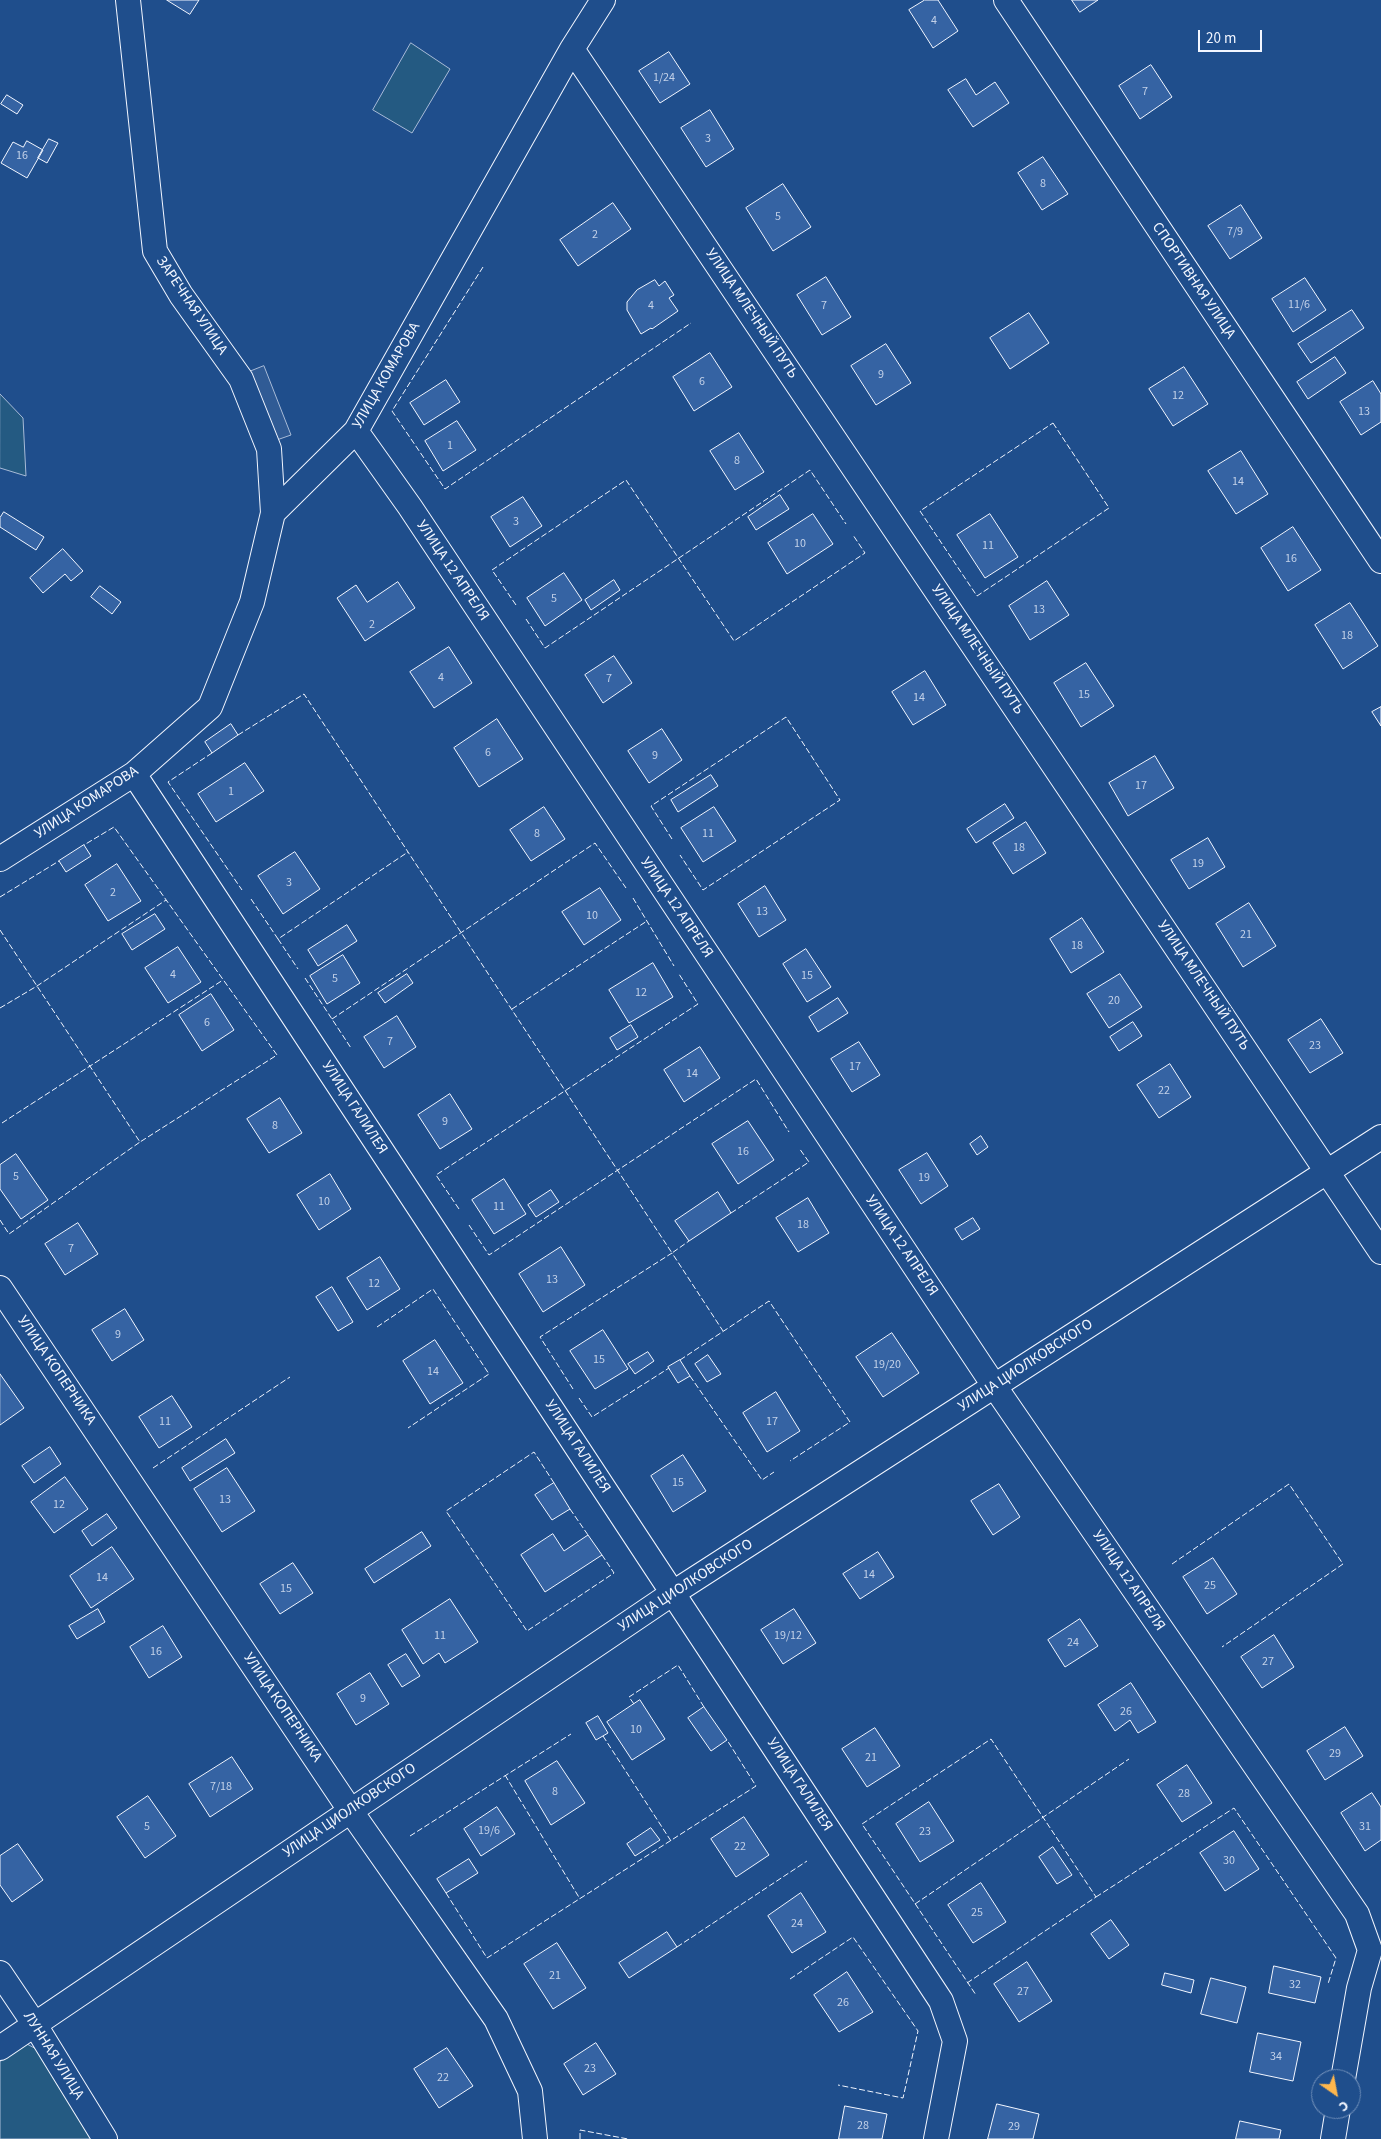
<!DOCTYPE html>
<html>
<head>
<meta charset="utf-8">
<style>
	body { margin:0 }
	#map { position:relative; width:1381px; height:2139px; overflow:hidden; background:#1f4e8c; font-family:"Source Sans 3",sans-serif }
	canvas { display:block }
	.north { position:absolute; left:1311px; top:2069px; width:50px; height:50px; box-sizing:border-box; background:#1f4e8c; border:1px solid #7391ba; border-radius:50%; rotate:147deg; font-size:14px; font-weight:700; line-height:20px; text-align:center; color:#f2f6ff }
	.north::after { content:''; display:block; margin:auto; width:18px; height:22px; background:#ffb74d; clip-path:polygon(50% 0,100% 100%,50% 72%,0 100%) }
	.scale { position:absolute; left:1198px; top:30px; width:64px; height:22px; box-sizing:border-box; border:2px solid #f2f6ff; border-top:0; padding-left:6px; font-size:15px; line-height:18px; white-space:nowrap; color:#f2f6ff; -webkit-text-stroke:4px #1f4e8c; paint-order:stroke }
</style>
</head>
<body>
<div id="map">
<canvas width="1381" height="2139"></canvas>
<div class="north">С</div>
<div class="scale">20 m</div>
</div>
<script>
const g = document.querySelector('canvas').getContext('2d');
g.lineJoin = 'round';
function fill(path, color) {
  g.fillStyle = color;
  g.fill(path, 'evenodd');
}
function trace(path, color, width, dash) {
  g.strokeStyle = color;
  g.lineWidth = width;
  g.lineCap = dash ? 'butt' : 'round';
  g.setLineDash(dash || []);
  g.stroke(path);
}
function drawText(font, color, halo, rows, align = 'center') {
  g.font = font + ' "Source Sans 3",sans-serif';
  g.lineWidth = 4;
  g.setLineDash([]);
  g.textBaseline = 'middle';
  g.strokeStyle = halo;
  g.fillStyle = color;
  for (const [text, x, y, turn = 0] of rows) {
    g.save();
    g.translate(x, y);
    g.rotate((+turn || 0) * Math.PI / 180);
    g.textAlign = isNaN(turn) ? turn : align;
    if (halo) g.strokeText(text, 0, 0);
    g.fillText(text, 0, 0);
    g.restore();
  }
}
const green = new Path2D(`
	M 411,43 L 450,69 L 412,133 L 373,110 Z
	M 0,394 L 23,418 L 26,476 L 0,468 Z
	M 27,2044 L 40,2051 L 93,2139 L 0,2139 L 0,2062 Z`);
const parking = new Path2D(`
	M 264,366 L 291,435 L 271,442 L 244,374 Z`);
const building = new Path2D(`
	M 167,0 L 199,0 L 190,14 Z
	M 925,0 L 938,0 L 958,31 L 933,48 L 909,10 Z
	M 1072,0 L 1098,0 L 1080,12 Z
	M 669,52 L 690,84 L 660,103 L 639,71 Z
	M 1151,65 L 1172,97 L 1140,119 L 1119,86 Z
	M 966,79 L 976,95 L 995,82 L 1009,103 L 973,127 L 948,90 Z
	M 7,95 L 23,105 L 17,114 L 1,104 Z
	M 710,110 L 734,149 L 706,167 L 681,128 Z
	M 49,139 L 58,143 L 47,163 L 38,158 Z
	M 27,141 L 43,150 L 27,178 L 1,163 L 13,142 L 23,147 Z
	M 1043,157 L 1068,194 L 1042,210 L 1018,173 Z
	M 783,184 L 811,227 L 773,251 L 746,208 Z
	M 613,203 L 631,229 L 578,266 L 560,240 Z
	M 1241,205 L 1262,238 L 1230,259 L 1208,226 Z
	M 826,277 L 851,317 L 822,335 L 797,295 Z
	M 1305,278 L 1326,310 L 1293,332 L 1272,299 Z
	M 655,280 L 659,286 L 665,281 L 674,295 L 669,298 L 678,311 L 652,329 L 651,328 L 641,334 L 627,310 L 627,302 L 637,290 Z
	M 1352,310 L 1364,328 L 1311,363 L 1298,344 Z
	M 1029,313 L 1049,343 L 1010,369 L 990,338 Z
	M 886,344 L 911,383 L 876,405 L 851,366 Z
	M 710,353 L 732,387 L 694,411 L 673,377 Z
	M 1335,357 L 1346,373 L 1308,399 L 1297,382 Z
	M 1184,367 L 1208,404 L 1173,426 L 1149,389 Z
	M 446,380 L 460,402 L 424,425 L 410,403 Z
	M 1373,381 L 1381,394 L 1381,422 L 1361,435 L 1340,402 Z
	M 457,421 L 476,450 L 443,471 L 425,441 Z
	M 739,433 L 764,472 L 735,490 L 710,451 Z
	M 1241,451 L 1268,494 L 1236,514 L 1208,471 Z
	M 780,495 L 789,509 L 756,530 L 748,517 Z
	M 523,497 L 542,526 L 510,547 L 491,517 Z
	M 4,512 L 44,537 L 36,550 L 0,527 L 0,518 Z
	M 813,514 L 833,544 L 787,574 L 768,543 Z
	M 990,514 L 1018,557 L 985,578 L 957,535 Z
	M 1293,527 L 1321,570 L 1288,591 L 1261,548 Z
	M 63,549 L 83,571 L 71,581 L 65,574 L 43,593 L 30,578 Z
	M 564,573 L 582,600 L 545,626 L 527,598 Z
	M 614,580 L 620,590 L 591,610 L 585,600 Z
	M 1047,581 L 1069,615 L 1030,640 L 1009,606 Z
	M 398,582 L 415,608 L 365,641 L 337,598 L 356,585 L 367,602 Z
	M 100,586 L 121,602 L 112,614 L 91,597 Z
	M 1350,603 L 1378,646 L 1343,669 L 1315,625 Z
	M 449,647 L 472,683 L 434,708 L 410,672 Z
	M 614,656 L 632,683 L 603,703 L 585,675 Z
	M 1086,663 L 1114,706 L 1081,727 L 1054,683 Z
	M 925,671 L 946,705 L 913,725 L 892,692 Z
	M 1381,707 L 1381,726 L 1372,712 Z
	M 497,719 L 523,759 L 479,787 L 454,748 Z
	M 231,724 L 238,735 L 212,753 L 205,742 Z
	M 662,729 L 682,760 L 649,783 L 628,751 Z
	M 1155,756 L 1174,788 L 1128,816 L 1109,783 Z
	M 245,763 L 264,791 L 216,822 L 198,794 Z
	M 711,775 L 718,786 L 678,812 L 671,800 Z
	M 1005,804 L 1014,818 L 976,843 L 967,829 Z
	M 544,807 L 565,839 L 531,861 L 510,830 Z
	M 714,807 L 736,841 L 703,862 L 681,828 Z
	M 1026,822 L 1046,853 L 1013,874 L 993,843 Z
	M 1208,838 L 1225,867 L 1189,889 L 1171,860 Z
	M 84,845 L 91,856 L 66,872 L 59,861 Z
	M 295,852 L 320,889 L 283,914 L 258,876 Z
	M 117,864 L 141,901 L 108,921 L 85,885 Z
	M 765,886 L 786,920 L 759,937 L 738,904 Z
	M 600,888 L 621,920 L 584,945 L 562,912 Z
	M 1249,903 L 1276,946 L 1243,967 L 1216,924 Z
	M 155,914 L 165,929 L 132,950 L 122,934 Z
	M 1082,918 L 1104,952 L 1071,973 L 1050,939 Z
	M 347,925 L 357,941 L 318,966 L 308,950 Z
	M 178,947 L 201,982 L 168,1003 L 145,968 Z
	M 806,949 L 831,987 L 807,1002 L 783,964 Z
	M 343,955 L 360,983 L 327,1004 L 310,976 Z
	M 653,963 L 673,997 L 629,1023 L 609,990 Z
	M 407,974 L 413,983 L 385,1003 L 378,993 Z
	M 1120,974 L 1142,1007 L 1109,1028 L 1087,994 Z
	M 211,994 L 234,1030 L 202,1051 L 179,1015 Z
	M 838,998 L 848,1013 L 818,1032 L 809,1017 Z
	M 397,1016 L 416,1047 L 384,1068 L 364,1037 Z
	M 1321,1019 L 1343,1053 L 1310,1073 L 1288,1040 Z
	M 1133,1022 L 1142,1036 L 1119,1051 L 1110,1037 Z
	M 631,1025 L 638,1037 L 617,1050 L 610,1038 Z
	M 859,1042 L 880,1075 L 852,1092 L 831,1059 Z
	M 700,1047 L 720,1078 L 684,1102 L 664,1070 Z
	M 1170,1064 L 1191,1097 L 1159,1118 L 1137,1085 Z
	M 450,1094 L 472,1129 L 440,1149 L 418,1115 Z
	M 280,1098 L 302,1133 L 269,1153 L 247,1119 Z
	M 748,1121 L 774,1160 L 738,1184 L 712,1144 Z
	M 981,1136 L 988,1147 L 977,1155 L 970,1144 Z
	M 927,1153 L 948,1186 L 921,1204 L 899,1170 Z
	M 16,1154 L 48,1200 L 21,1219 L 0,1189 L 0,1165 Z
	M 330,1174 L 351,1209 L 319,1230 L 297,1195 Z
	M 504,1179 L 526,1214 L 494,1234 L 472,1200 Z
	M 551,1190 L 559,1202 L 536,1217 L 528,1205 Z
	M 718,1192 L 731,1213 L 689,1241 L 675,1221 Z
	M 808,1198 L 829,1233 L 798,1252 L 776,1218 Z
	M 973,1218 L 980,1229 L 962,1240 L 955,1229 Z
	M 78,1223 L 98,1254 L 65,1275 L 45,1244 Z
	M 561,1247 L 585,1285 L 543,1312 L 519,1274 Z
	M 380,1257 L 400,1289 L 367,1310 L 347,1278 Z
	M 332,1287 L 353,1322 L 338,1331 L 316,1297 Z
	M 125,1309 L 144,1340 L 112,1361 L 92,1330 Z
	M 603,1330 L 628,1369 L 595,1389 L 570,1351 Z
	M 892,1333 L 919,1373 L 883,1397 L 856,1357 Z
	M 435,1340 L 463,1383 L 430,1404 L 403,1361 Z
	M 648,1352 L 654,1361 L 635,1374 L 628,1364 Z
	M 708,1355 L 721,1374 L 707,1382 L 695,1364 Z
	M 680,1360 L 690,1376 L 678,1383 L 668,1367 Z
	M 0,1374 L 24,1408 L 0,1425 Z
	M 776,1392 L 800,1431 L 767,1452 L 743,1413 Z
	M 172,1396 L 192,1427 L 159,1448 L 139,1417 Z
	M 226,1439 L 235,1453 L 190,1481 L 182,1468 Z
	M 50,1447 L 61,1464 L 34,1483 L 22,1466 Z
	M 683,1455 L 706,1491 L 673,1512 L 651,1476 Z
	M 227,1468 L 255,1511 L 222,1532 L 194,1489 Z
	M 65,1477 L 88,1509 L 54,1533 L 31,1502 Z
	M 554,1483 L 570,1509 L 552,1520 L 535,1495 Z
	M 999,1484 L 1020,1517 L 993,1535 L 971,1501 Z
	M 107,1514 L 117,1528 L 92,1546 L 82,1531 Z
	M 422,1532 L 431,1546 L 374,1583 L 365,1569 Z
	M 553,1534 L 564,1551 L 588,1535 L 602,1555 L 545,1592 L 521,1555 Z
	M 112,1547 L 134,1579 L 91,1608 L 70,1576 Z
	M 878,1552 L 894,1577 L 860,1599 L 843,1574 Z
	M 1213,1558 L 1237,1594 L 1207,1614 L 1183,1577 Z
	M 293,1563 L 313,1593 L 280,1614 L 260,1584 Z
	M 450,1599 L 478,1642 L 445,1663 L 439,1653 L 423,1664 L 402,1630 Z
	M 98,1609 L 105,1622 L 77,1639 L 69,1626 Z
	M 794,1609 L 816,1643 L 783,1664 L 761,1630 Z
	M 1080,1619 L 1098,1646 L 1065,1667 L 1048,1640 Z
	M 163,1626 L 182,1657 L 149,1678 L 130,1647 Z
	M 1274,1635 L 1294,1667 L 1262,1688 L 1241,1657 Z
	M 406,1654 L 420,1676 L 402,1687 L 388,1665 Z
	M 370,1673 L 389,1704 L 356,1725 L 337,1694 Z
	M 1131,1683 L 1156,1722 L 1138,1733 L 1130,1720 L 1115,1731 L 1098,1705 Z
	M 640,1700 L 665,1739 L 632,1760 L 607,1722 Z
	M 704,1707 L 727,1740 L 711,1751 L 688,1718 Z
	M 598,1716 L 608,1733 L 596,1740 L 586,1723 Z
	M 1345,1727 L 1363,1756 L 1325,1780 L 1307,1751 Z
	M 875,1728 L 900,1766 L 867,1787 L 842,1749 Z
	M 232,1757 L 253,1789 L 210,1817 L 189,1784 Z
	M 557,1761 L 585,1803 L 551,1825 L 525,1781 Z
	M 1187,1765 L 1212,1803 L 1182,1822 L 1157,1785 Z
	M 1372,1793 L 1381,1807 L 1381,1840 L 1365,1851 L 1341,1813 Z
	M 148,1796 L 176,1836 L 145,1858 L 117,1817 Z
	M 929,1802 L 954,1841 L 920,1862 L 896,1824 Z
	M 497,1807 L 515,1834 L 481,1856 L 464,1829 Z
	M 744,1817 L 769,1855 L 736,1877 L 711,1839 Z
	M 651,1828 L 660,1840 L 635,1856 L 627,1844 Z
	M 1234,1831 L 1259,1869 L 1225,1891 L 1200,1853 Z
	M 18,1844 L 43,1880 L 12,1902 L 0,1885 L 0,1856 Z
	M 1053,1847 L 1072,1875 L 1057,1884 L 1039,1857 Z
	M 469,1859 L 478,1873 L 446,1893 L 437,1879 Z
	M 981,1883 L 1006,1922 L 973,1943 L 948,1905 Z
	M 801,1893 L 826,1932 L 792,1953 L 768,1916 Z
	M 1111,1920 L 1129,1945 L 1109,1959 L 1091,1934 Z
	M 667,1932 L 677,1947 L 629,1978 L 619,1963 Z
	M 557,1943 L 586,1988 L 553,2009 L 524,1964 Z
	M 1027,1962 L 1052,2001 L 1019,2022 L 994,1984 Z
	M 1274,1966 L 1321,1977 L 1315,2003 L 1269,1993 Z
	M 847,1972 L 873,2012 L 839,2032 L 814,1995 Z
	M 1165,1973 L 1194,1980 L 1191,1993 L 1162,1985 Z
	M 1211,1978 L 1246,1987 L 1237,2023 L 1201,2014 Z
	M 1258,2033 L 1301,2042 L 1293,2081 L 1250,2072 Z
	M 596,2043 L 616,2074 L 583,2095 L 564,2064 Z
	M 447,2048 L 473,2086 L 439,2108 L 414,2069 Z
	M 997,2104 L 1039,2114 L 1033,2139 L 988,2139 Z
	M 845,2106 L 887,2114 L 882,2139 L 839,2139 Z
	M 1240,2121 L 1281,2130 L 1279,2139 L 1236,2139 Z`);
const minor = new Path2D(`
	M 128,0 L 155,251 L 181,295 L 241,379 L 269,449 L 273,513
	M 1006,0 L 1381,561
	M 572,49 L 1381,1252
	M 356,431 L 410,507 L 995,1387 L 1357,1914 L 1370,1950 L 1359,1988 L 1343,2079
	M 134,774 L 941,2001 L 955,2041 L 936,2139
	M 0,859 L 134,774 L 210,707 L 252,602 L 273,513 L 356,431 L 572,49 L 603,0
	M 0,1288 L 350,1810 L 496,2019 L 530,2091 L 535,2139
	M 0,1973 L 35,2025 L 105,2139
	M 0,2048 L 673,1593 L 1381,1137
	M 1333,2139 L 1338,2109`);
const fence = new Path2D(`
	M 483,267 L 392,411 L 445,489 L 691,323
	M 1053,423 L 1109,508 L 977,596 L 920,511 Z
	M 516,605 L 492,570 L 626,480 L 734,641 L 865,553 L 853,535
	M 526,619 L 545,648 L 810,470 L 846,524
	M 238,735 L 304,694 L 672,1253 L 689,1241
	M 212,753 L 168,782 L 242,890
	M 672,839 L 651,806 L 786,717 L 840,800 L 703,890 L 680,855
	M 0,897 L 59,861
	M 633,898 L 674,966
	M 251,899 L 278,939 L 408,852
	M 0,930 L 140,1142 L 277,1055 L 114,827 L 84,845
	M 278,939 L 298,969
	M 305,978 L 351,1048
	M 0,1008 L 37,986 L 166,900
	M 512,1009 L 647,921
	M 332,1019 L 595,843 L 626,888
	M 2,1123 L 223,980
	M 459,1209 L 436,1175 L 698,1004 L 679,974
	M 731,1213 L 809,1162 L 799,1148
	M 0,1220 L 9,1234 L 140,1142
	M 469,1225 L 489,1255 L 756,1079 L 789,1132
	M 377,1327 L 433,1289 L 489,1374 L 408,1428
	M 680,1360 L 769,1301 L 850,1422 L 790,1461
	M 690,1376 L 762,1480 L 774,1472
	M 573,1389 L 540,1337 L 672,1253 L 723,1331
	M 579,1398 L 592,1417 L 669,1368
	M 153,1468 L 290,1377
	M 554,1483 L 534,1452 L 446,1511 L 527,1631 L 614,1573 L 602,1555
	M 570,1509 L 588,1535
	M 1172,1564 L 1289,1484 L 1343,1564 L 1222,1647
	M 634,1704 L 629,1697 L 678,1665 L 704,1707
	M 603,1736 L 671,1841
	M 505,1775 L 580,1899
	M 410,1836 L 571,1734
	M 446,1893 L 487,1958 L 756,1786 L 727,1740
	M 1096,1897 L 1234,1808 L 1336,1958 L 1328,1984
	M 915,1904 L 1129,1759
	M 677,1947 L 807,1861
	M 790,1979 L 853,1937 L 918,2031 L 903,2098 L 838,2085
	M 967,1983 L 1096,1897 L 991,1739 L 862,1824 L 976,1995
	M 580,2139 L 580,2130 L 628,2139`);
const numberNames = [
	["4",934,21],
	["1/24",664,78],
	["7",1145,92],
	["3",708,139],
	["16",22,156],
	["8",1043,184],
	["5",778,217],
	["7/9",1235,232],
	["2",595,235],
	["11/6",1299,305],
	["4",651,306],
	["7",824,306],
	["9",881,375],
	["6",702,382],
	["12",1178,396],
	["13",1364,412],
	["1",450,446],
	["8",737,461],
	["14",1238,482],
	["3",516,522],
	["10",800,544],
	["11",988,546],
	["16",1291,559],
	["5",554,599],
	["13",1039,610],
	["2",372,625],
	["18",1347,636],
	["4",441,678],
	["7",609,679],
	["15",1084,695],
	["14",919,698],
	["6",488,753],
	["9",655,756],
	["17",1141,786],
	["1",231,792],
	["8",537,834],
	["11",708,834],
	["18",1019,848],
	["19",1198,864],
	["3",289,883],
	["2",113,893],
	["13",762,912],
	["10",592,916],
	["21",1246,935],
	["18",1077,946],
	["4",173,975],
	["15",807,976],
	["5",335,979],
	["12",641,993],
	["20",1114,1001],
	["6",207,1023],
	["7",390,1042],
	["23",1315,1046],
	["17",855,1067],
	["14",692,1074],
	["22",1164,1091],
	["9",445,1122],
	["8",275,1126],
	["16",743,1152],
	["5",16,1177],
	["19",924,1178],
	["10",324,1202],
	["11",499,1207],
	["18",803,1225],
	["7",71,1249],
	["13",552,1280],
	["12",374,1284],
	["9",118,1335],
	["15",599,1360],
	["19/20",887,1365],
	["14",433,1372],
	["11",165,1422],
	["17",772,1422],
	["15",678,1483],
	["13",225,1500],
	["12",59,1505],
	["14",869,1575],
	["14",102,1578],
	["25",1210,1586],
	["15",286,1589],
	["11",440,1636],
	["19/12",788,1636],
	["24",1073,1643],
	["16",156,1652],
	["27",1268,1662],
	["9",363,1699],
	["26",1126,1712],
	["10",636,1730],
	["29",1335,1754],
	["21",871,1758],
	["7/18",221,1787],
	["8",555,1792],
	["28",1184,1794],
	["5",147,1827],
	["31",1365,1827],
	["19/6",489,1831],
	["23",925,1832],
	["22",740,1847],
	["30",1229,1861],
	["25",977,1913],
	["24",797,1924],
	["21",555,1976],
	["32",1295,1985],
	["27",1023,1992],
	["26",843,2003],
	["34",1276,2057],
	["23",590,2069],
	["22",443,2078],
	["28",863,2126],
	["29",1014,2127]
];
const streetNames = [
	["СПОРТИВНАЯ УЛИЦА",1193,281,56],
	["ЗАРЕЧНАЯ УЛИЦА",191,306,56],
	["УЛИЦА МЛЕЧНЫЙ ПУТЬ",751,314,56],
	["УЛИЦА КОМАРОВА",387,376,-60],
	["УЛИЦА 12 АПРЕЛЯ",452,571,56],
	["УЛИЦА МЛЕЧНЫЙ ПУТЬ",977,650,56],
	["УЛИЦА КОМАРОВА",87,803,-33],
	["УЛИЦА 12 АПРЕЛЯ",676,908,56],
	["УЛИЦА МЛЕЧНЫЙ ПУТЬ",1203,986,56],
	["УЛИЦА ГАЛИЛЕЯ",354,1108,57],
	["УЛИЦА 12 АПРЕЛЯ",901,1246,56],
	["УЛИЦА ЦИОЛКОВСКОГО",1026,1366,-33],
	["УЛИЦА КОПЕРНИКА",56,1371,56],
	["УЛИЦА ГАЛИЛЕЯ",577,1447,57],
	["УЛИЦА 12 АПРЕЛЯ",1128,1581,56],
	["УЛИЦА ЦИОЛКОВСКОГО",686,1586,-33],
	["УЛИЦА КОПЕРНИКА",282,1708,56],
	["УЛИЦА ГАЛИЛЕЯ",799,1785,57],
	["УЛИЦА ЦИОЛКОВСКОГО",350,1811,-34],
	["ЛУННАЯ УЛИЦА",53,2056,58]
];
fill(green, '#245a82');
trace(green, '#a8bbd7', 1);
fill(parking, '#305b95');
trace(parking, '#a8bbd7', 1);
fill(building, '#3563a3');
trace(building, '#f2f6ff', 1);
trace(minor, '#f2f6ff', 26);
trace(minor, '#1f4e8c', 24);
trace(fence, '#f2f6ff', 1, [6, 2.5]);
drawText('12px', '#c3d1e8', null, numberNames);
drawText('15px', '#f2f6ff', '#1f4e8c', streetNames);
</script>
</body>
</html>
